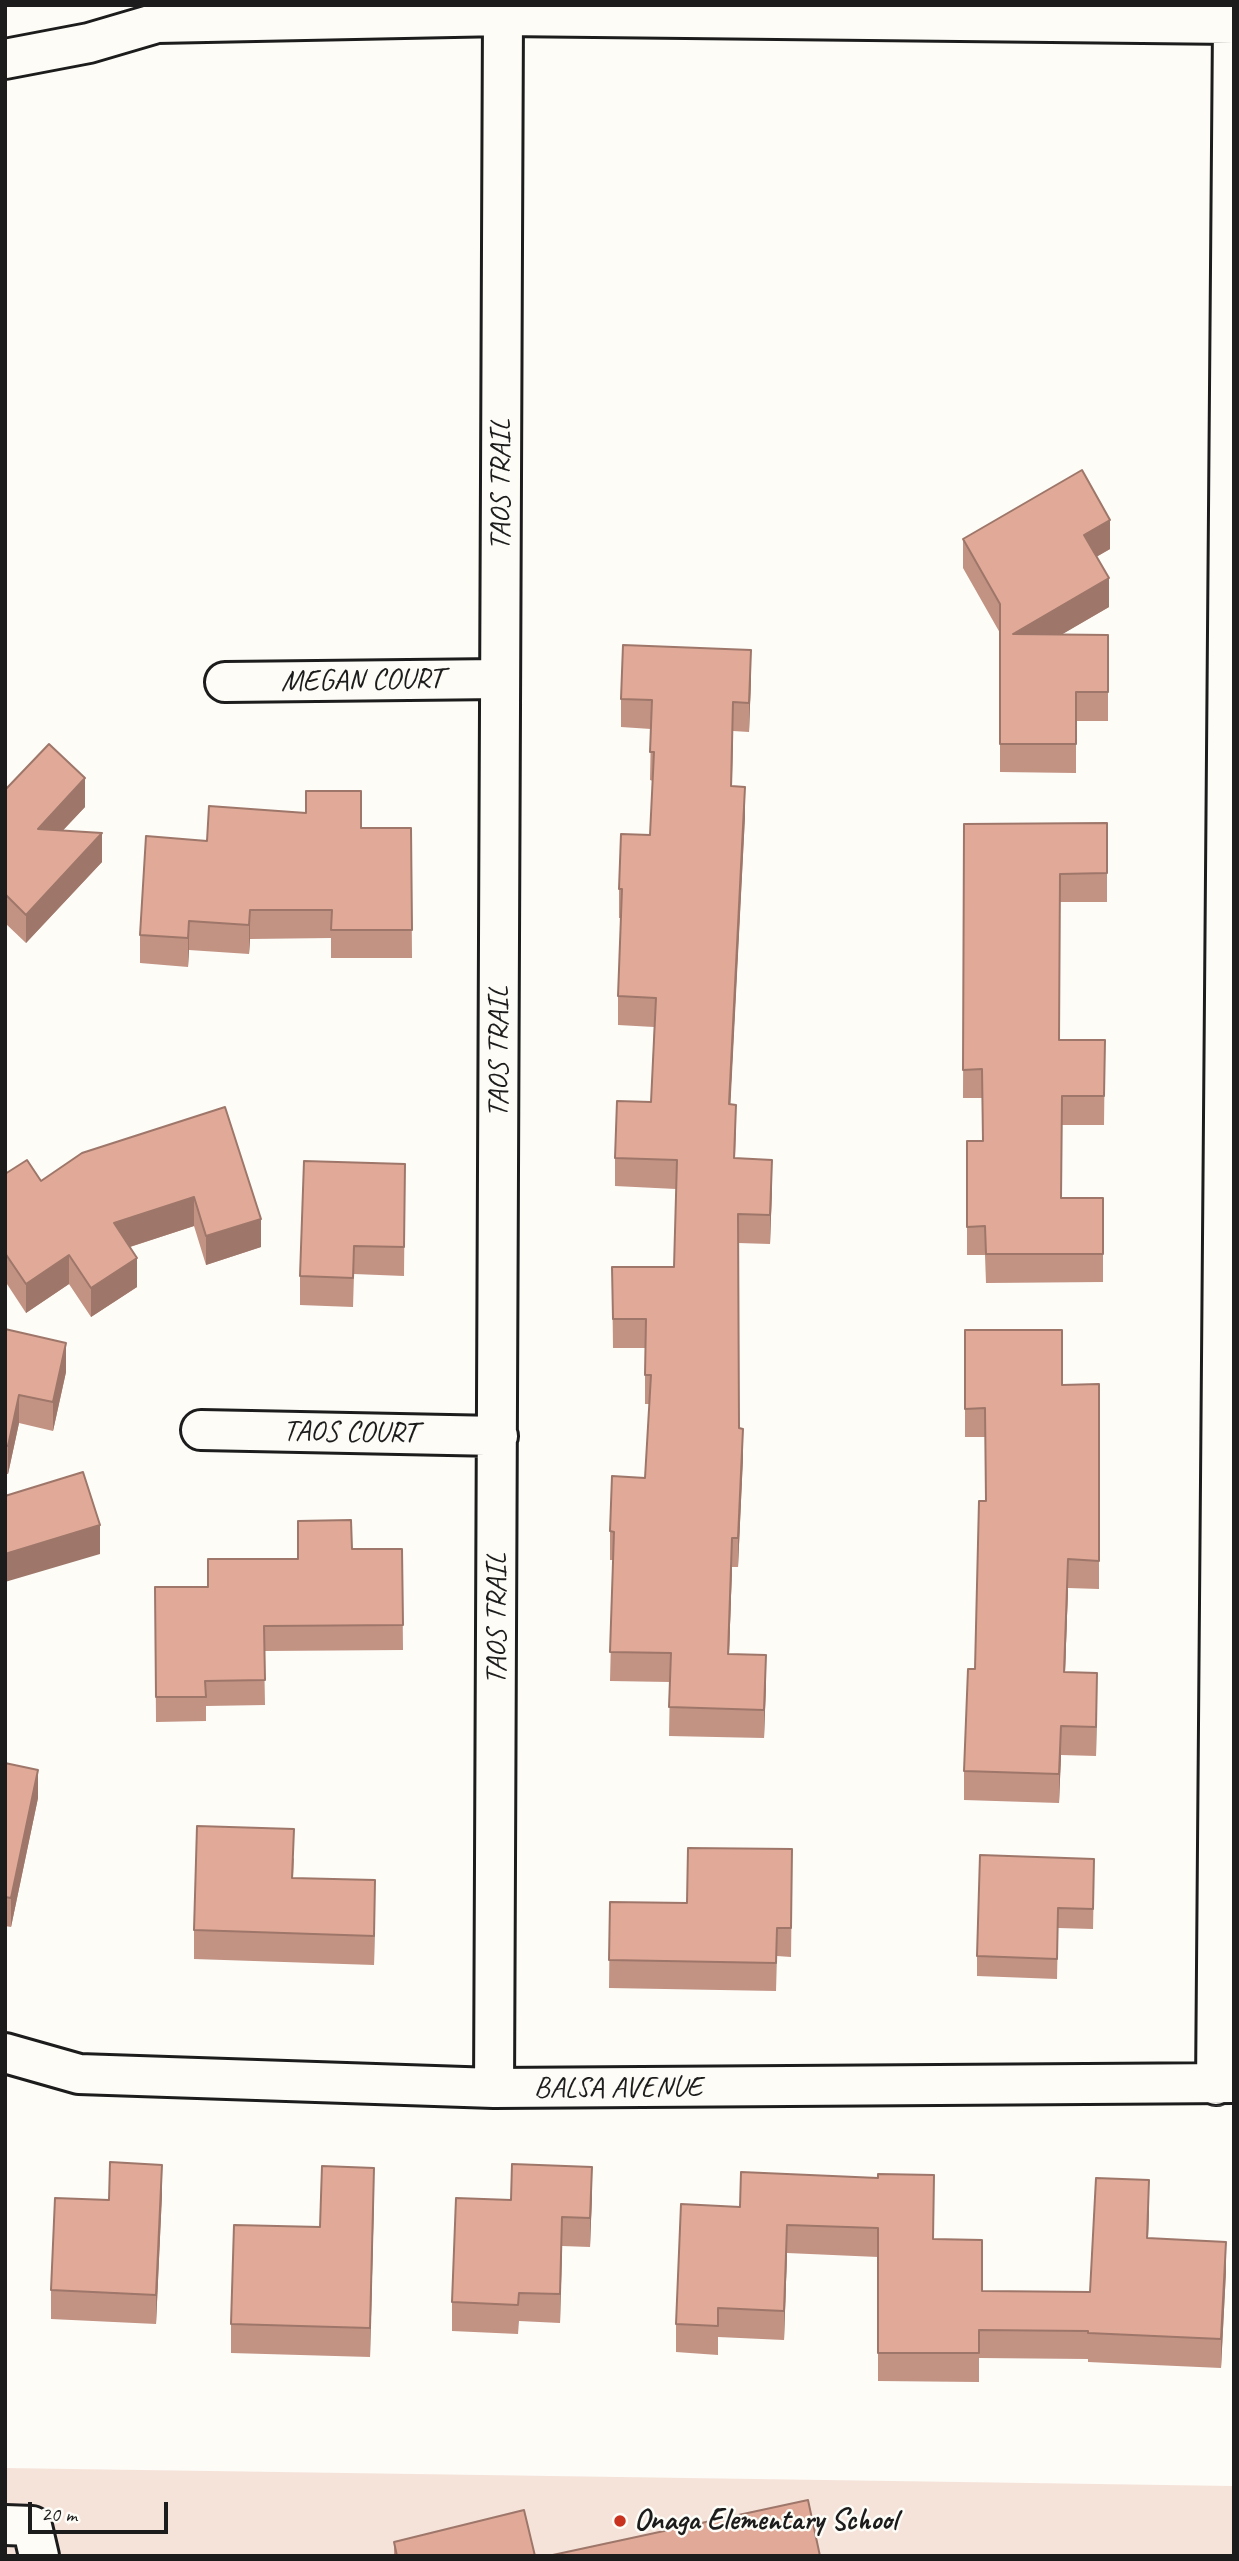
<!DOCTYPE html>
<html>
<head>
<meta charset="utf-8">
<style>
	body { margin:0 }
	#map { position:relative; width:1239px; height:2561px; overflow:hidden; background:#fdfcf7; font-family:Caveat,sans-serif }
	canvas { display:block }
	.frame { position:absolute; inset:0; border:7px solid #1c1c1c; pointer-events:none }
	.scale { position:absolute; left:28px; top:2502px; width:140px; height:32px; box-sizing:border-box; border:4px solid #1c1c1c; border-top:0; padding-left:9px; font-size:21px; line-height:24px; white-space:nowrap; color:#1c1c1c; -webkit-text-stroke:5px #fdfcf7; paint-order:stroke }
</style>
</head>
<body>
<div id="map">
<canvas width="1239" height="2561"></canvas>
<div class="frame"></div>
<div class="scale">20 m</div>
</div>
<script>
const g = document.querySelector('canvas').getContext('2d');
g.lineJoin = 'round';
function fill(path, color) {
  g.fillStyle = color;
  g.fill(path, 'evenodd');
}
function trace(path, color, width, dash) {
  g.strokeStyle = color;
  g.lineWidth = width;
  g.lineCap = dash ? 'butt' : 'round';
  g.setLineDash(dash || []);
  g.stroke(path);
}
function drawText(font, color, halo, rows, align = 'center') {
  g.font = font + ' Caveat,sans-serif';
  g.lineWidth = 5;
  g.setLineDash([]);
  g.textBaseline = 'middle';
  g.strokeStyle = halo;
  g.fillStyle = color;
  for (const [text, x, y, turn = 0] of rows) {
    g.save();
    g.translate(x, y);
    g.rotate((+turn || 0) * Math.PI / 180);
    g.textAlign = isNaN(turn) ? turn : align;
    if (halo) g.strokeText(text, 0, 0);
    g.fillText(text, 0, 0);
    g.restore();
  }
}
const built = new Path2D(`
	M 5,2468 L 1234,2486 L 1234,2556 L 5,2556 Z`);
const minor = new Path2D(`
	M 5,59 L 89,43 L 157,23 L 503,16 L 1234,24
	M 225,682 L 500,679
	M 201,1430 L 498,1436
	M 5,2053 L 79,2074 L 494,2088 L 1234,2083
	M 1216,2085 L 1233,25
	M 494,2088 L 503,16
	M 5,2525 L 32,2526 L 39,2556`);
const wall = new Path2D(`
	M 963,539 L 1110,549 L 1096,557 L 1109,607 L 1062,634 L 1108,635 L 1108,721 L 1076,721 L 1076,773 L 1000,772 L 1000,633 L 963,568 Z
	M 751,679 L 749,732 L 733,731 L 732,787 L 745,816 L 730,1104 L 736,1133 L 735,1158 L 772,1188 L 770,1244 L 738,1243 L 739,1428 L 743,1457 L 738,1567 L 732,1567 L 729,1654 L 766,1683 L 764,1738 L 669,1736 L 670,1682 L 610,1681 L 613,1560 L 610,1560 L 610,1531 L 645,1478 L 650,1404 L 645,1404 L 645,1348 L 613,1348 L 612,1267 L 674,1267 L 676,1189 L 615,1186 L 615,1158 L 651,1102 L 654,1027 L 618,1025 L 618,996 L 621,918 L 619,918 L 619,889 L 650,835 L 653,781 L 650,780 L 651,729 L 621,727 L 621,699 Z
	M 5,790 L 85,807 L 63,830 L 102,862 L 26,943 L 5,923 Z
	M 1107,823 L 1107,902 L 1060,902 L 1060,1040 L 1105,1040 L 1104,1125 L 1062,1125 L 1061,1198 L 1103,1198 L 1103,1282 L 986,1283 L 985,1255 L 967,1255 L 967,1141 L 982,1141 L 982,1098 L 963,1098 L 964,824 Z
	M 361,828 L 411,828 L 412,958 L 331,958 L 331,938 L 250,939 L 249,954 L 189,950 L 188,967 L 140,963 L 140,935 L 207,841 Z
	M 225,1107 L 261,1247 L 206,1265 L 194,1226 L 130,1247 L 137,1287 L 91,1317 L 69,1284 L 26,1313 L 5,1281 L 5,1174 L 41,1181 Z
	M 405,1164 L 404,1276 L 354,1274 L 353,1307 L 300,1305 L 300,1276 Z
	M 5,1329 L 66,1372 L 53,1431 L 19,1423 L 8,1474 L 5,1474 Z
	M 965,1330 L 1062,1385 L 1099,1384 L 1099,1589 L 1068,1588 L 1065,1672 L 1097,1702 L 1096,1756 L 1061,1755 L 1059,1803 L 964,1800 L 964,1771 L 975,1669 L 986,1501 L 985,1437 L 965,1437 Z
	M 352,1549 L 402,1549 L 403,1650 L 264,1651 L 265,1705 L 206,1706 L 206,1721 L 156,1722 L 155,1587 L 208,1587 L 298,1559 Z
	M 5,1763 L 38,1798 L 11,1927 L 5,1926 Z
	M 294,1858 L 293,1878 L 375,1909 L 374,1965 L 194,1959 L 194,1930 Z
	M 792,1878 L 791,1957 L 777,1956 L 776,1991 L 609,1988 L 610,1902 L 687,1903 Z
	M 1094,1879 L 1093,1929 L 1058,1928 L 1057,1979 L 977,1976 L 977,1956 Z
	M 741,2172 L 934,2239 L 982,2291 L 1090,2292 L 1149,2208 L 1148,2238 L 1226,2271 L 1221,2368 L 1088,2362 L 1088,2359 L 979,2358 L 979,2382 L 878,2381 L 878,2257 L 787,2253 L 784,2340 L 718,2337 L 718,2355 L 676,2352 L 676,2324 L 740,2207 Z
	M 162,2194 L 156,2324 L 51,2319 L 51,2290 L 109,2200 Z
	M 592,2195 L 590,2247 L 562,2246 L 560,2323 L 519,2321 L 518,2334 L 452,2331 L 452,2302 L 511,2200 Z
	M 374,2196 L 370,2357 L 231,2353 L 231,2324 L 320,2227 Z
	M 394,2542 L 535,2556 L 394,2556 Z`);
const shadedWall = new Path2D(`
	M 1110,520 L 1110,549 L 1084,564 L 1084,535 Z
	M 1109,578 L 1109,607 L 1013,663 L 1013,634 Z
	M 751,650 L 751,679 L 749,732 L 749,703 Z
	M 733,702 L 733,731 L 731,815 L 731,786 Z
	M 85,778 L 85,807 L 38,857 L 38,829 Z
	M 745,787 L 745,816 L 729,1133 L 729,1104 Z
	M 102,833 L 102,862 L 26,943 L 26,915 Z
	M 250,910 L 250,939 L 249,954 L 249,925 Z
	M 189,921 L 189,950 L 188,967 L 188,938 Z
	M 772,1160 L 772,1188 L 770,1244 L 770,1215 Z
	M 194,1197 L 194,1226 L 114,1252 L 114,1223 Z
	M 261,1219 L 261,1247 L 206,1265 L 206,1236 Z
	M 69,1255 L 69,1284 L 26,1313 L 26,1284 Z
	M 137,1258 L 137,1287 L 91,1317 L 91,1288 Z
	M 66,1343 L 66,1372 L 53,1431 L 53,1402 Z
	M 19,1395 L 19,1423 L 8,1474 L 8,1446 Z
	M 743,1429 L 743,1457 L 738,1567 L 738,1538 Z
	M 100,1525 L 100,1554 L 5,1582 L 5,1554 Z
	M 732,1538 L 732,1567 L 728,1683 L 728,1654 Z
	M 1068,1559 L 1068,1588 L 1064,1701 L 1064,1672 Z
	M 766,1655 L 766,1683 L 764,1738 L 764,1710 Z
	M 1097,1673 L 1097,1702 L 1096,1756 L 1096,1727 Z
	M 1061,1726 L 1061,1755 L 1059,1803 L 1059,1774 Z
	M 38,1770 L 38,1798 L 11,1927 L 11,1898 Z
	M 375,1880 L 375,1909 L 374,1965 L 374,1936 Z
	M 162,2165 L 162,2194 L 156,2324 L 156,2295 Z
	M 592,2167 L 592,2195 L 590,2247 L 590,2218 Z
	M 374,2168 L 374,2196 L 370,2357 L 370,2328 Z
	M 1149,2180 L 1149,2208 L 1147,2267 L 1147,2238 Z
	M 562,2217 L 562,2246 L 560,2323 L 560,2294 Z
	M 787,2225 L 787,2253 L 784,2340 L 784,2311 Z
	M 1226,2242 L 1226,2271 L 1221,2368 L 1221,2339 Z`);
const building = new Path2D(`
	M 1082,470 L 1110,520 L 1084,535 L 1109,578 L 1013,634 L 1108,635 L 1108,692 L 1076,692 L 1076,744 L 1000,744 L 1000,604 L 963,539 Z
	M 623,645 L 751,650 L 749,703 L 733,702 L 731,786 L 745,787 L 729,1104 L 736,1105 L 734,1158 L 772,1160 L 770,1215 L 738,1214 L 739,1428 L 743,1429 L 738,1538 L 732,1538 L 728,1654 L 766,1655 L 764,1710 L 669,1707 L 671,1653 L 610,1652 L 614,1532 L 610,1531 L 612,1476 L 645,1478 L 651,1375 L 645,1375 L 646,1319 L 613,1319 L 612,1267 L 674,1267 L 677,1160 L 615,1158 L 617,1101 L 651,1102 L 656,998 L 618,996 L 622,889 L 619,889 L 621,834 L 650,835 L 654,752 L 650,752 L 652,700 L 621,699 Z
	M 49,744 L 85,778 L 38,829 L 102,833 L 26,915 L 5,894 L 5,790 Z
	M 306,791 L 361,791 L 361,828 L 411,828 L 412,930 L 331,930 L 332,910 L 250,910 L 249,925 L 189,921 L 188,938 L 140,935 L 146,836 L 207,841 L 209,806 L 306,813 Z
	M 1107,823 L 1107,873 L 1060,874 L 1059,1040 L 1105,1040 L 1104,1096 L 1062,1096 L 1061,1198 L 1103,1198 L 1103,1254 L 986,1254 L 985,1226 L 967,1227 L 967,1141 L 983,1141 L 982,1069 L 963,1070 L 964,824 Z
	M 225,1107 L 261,1219 L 206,1236 L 194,1197 L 114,1223 L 137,1258 L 91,1288 L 69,1255 L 26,1284 L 5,1253 L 5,1174 L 27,1160 L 41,1181 L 82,1153 Z
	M 304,1161 L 405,1164 L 404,1247 L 354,1246 L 353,1278 L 300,1276 Z
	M 5,1329 L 66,1343 L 53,1402 L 19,1395 L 8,1446 L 5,1445 Z
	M 965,1330 L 1062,1330 L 1062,1385 L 1099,1384 L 1099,1561 L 1068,1559 L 1064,1672 L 1097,1673 L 1096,1727 L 1061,1726 L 1059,1774 L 964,1771 L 968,1669 L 975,1669 L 979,1501 L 986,1501 L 985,1408 L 965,1409 Z
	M 83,1472 L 100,1525 L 5,1554 L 5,1496 Z
	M 351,1520 L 352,1549 L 402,1549 L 403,1625 L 264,1626 L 265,1680 L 205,1681 L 206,1697 L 156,1697 L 155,1587 L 208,1587 L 208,1559 L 298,1559 L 298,1521 Z
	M 5,1763 L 38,1770 L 11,1898 L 5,1897 Z
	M 197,1826 L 294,1829 L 292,1878 L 375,1880 L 374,1936 L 194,1930 Z
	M 688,1848 L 792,1849 L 791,1928 L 777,1928 L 776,1963 L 609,1960 L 610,1902 L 687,1903 Z
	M 980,1855 L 1094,1859 L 1093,1909 L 1058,1908 L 1057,1959 L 977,1956 Z
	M 110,2162 L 162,2165 L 156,2295 L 51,2290 L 55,2198 L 109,2200 Z
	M 512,2164 L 592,2167 L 590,2218 L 562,2217 L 560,2294 L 519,2293 L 518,2305 L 452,2302 L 456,2198 L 511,2200 Z
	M 322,2166 L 374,2168 L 370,2328 L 231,2324 L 234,2225 L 320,2227 Z
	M 741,2172 L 878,2178 L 878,2174 L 934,2175 L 933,2239 L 982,2240 L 982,2291 L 1090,2292 L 1096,2178 L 1149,2180 L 1147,2238 L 1226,2242 L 1221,2339 L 1088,2333 L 1088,2331 L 979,2330 L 979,2353 L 878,2353 L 878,2228 L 787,2225 L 784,2311 L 718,2308 L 718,2326 L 676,2324 L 681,2204 L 740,2207 Z
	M 808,2500 L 820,2556 L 548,2556 Z
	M 524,2510 L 535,2556 L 397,2556 L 394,2542 Z`);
const markers = [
	[620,2521,7,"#c8321e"]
];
const streetNames = [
	["TAOS TRAIL",501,485,-90],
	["MEGAN COURT",362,681,-1],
	["TAOS TRAIL",499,1052,-90],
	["TAOS COURT",350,1433,1],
	["TAOS TRAIL",497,1619,-90],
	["BALSA AVENUE",618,2088]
];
const poiNames = [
	["Onaga Elementary School",634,2521]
];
fill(built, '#f5e3da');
trace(minor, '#1c1c1c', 44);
trace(minor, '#fdfcf7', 38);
fill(wall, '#c29283');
fill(shadedWall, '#9e776a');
fill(building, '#e1aa98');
trace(building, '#9e776a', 2);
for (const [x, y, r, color] of markers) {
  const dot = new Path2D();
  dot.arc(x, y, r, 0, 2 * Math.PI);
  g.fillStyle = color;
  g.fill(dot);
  trace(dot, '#fdfcf7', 2.5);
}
drawText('30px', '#1c1c1c', '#fdfcf7', streetNames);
drawText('bold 30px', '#1c1c1c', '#fdfcf7', poiNames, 'left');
</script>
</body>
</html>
